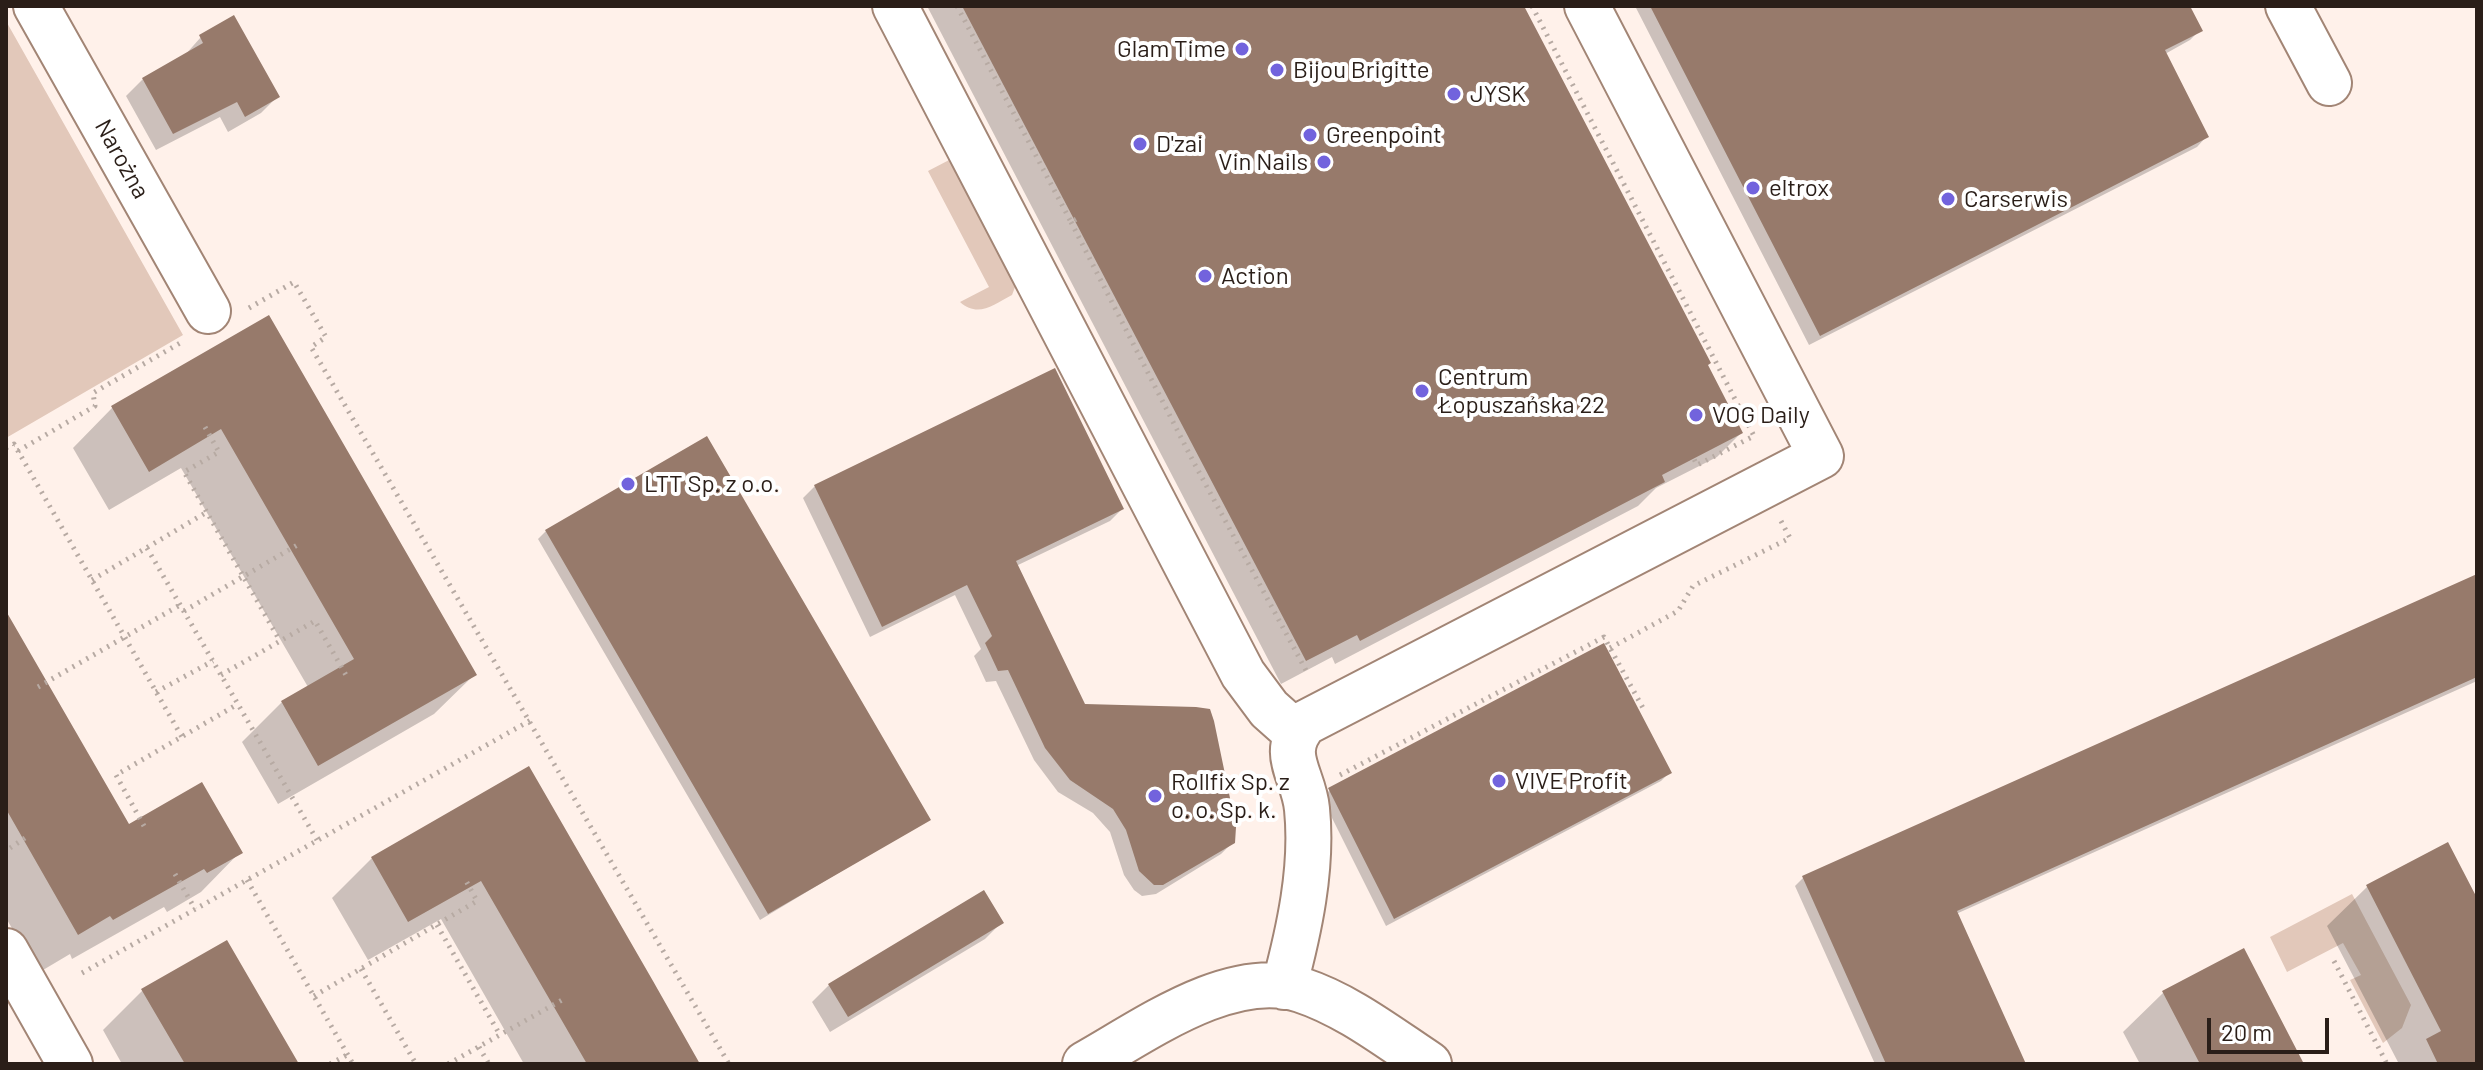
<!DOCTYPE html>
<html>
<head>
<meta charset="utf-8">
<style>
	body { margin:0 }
	#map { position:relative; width:2483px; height:1070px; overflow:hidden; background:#fff1ea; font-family:Barlow,sans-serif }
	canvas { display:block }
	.frame { position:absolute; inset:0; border:8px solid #2a1e18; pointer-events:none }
	.scale { position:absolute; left:2207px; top:1018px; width:122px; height:36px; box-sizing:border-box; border:4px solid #2a1e18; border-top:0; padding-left:10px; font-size:24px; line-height:28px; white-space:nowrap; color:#2a1e18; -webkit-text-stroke:6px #fff; paint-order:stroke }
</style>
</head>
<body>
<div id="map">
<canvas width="2483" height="1070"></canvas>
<div class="frame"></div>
<div class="scale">20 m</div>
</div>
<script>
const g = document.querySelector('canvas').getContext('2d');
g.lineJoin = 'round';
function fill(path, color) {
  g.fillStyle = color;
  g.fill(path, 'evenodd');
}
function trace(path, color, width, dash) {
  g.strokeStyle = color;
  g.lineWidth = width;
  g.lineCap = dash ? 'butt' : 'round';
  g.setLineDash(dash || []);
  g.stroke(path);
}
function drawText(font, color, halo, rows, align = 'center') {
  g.font = font + ' Barlow,sans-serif';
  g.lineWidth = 8;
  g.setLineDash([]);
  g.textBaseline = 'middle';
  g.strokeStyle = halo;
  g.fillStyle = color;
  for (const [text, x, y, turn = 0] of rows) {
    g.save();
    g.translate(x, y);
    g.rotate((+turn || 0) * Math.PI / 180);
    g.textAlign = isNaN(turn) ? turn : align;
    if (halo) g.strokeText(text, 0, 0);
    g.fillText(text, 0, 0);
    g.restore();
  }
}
const green = new Path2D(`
	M 6,21 L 183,335 L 6,438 Z
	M 953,158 L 1017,282 L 1012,295 C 993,305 978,318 960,302 L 989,287 L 928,171 Z
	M 2352,894 L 2411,1005 L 2402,1028 L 2383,1043 L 2350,980 L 2361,975 L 2343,943 L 2287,972 L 2270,937 Z`);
const shadow = new Path2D(`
	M 927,6 L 1523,6 L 1741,433 L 1717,457 L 1656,488 L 1638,506 L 1335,664 L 1332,657 L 1281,684 Z
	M 1635,6 L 2188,6 L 2200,30 L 2190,40 L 2165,54 L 2207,136 L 2197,147 L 1809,345 Z
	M 201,37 L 278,96 L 261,113 L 228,132 L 220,117 L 156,150 L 126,96 L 143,79 L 185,55 Z
	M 268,318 L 474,675 L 434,714 L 278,804 L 242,742 L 282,702 L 308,687 L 181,468 L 109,510 L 73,448 L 112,408 Z
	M 815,486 L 1122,509 L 1110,521 L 1016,566 L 1084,706 L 1233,842 L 1221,854 L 1156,894 L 1142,896 L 1134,890 L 1124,875 L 1110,832 L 1093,813 L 1058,792 L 1034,760 L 996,681 L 986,682 L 974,656 L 981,649 L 955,595 L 870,637 L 803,498 Z
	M 546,531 L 928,819 L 760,920 L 538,539 Z
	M 2477,577 L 2477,681 L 1956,914 L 2024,1064 L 1875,1064 L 1795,886 L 1803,878 Z
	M 6,615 L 128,827 L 240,852 L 201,892 L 167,912 L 164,907 L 72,959 L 70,954 L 38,973 L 6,918 Z
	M 528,769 L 698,1064 L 524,1064 L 441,919 L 368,960 L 332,898 L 372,858 Z
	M 1669,773 L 1661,781 L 1386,926 L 1322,798 L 1330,790 Z
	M 2367,887 L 2477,902 L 2477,1064 L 2399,1064 L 2327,926 Z
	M 1001,923 L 985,939 L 830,1032 L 812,1002 L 829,985 Z
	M 143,990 L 296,1064 L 122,1064 L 103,1030 Z
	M 2163,993 L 2302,1064 L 2140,1064 L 2123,1032 Z`);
const building = new Path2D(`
	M 962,6 L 1524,6 L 1711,363 L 1708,365 L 1743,433 L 1662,475 L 1665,482 L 1360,641 L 1357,635 L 1306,661 Z
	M 1650,6 L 2190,6 L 2203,31 L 2165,50 L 2209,137 L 1820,336 Z
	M 234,15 L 280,97 L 245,117 L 237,102 L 173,134 L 142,78 L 203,43 L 199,35 Z
	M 269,315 L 477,675 L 318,766 L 281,701 L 354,659 L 221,429 L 149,472 L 111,406 Z
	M 1055,368 L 1124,509 L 1016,561 L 1085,704 L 1196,707 L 1210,709 L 1214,721 L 1236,827 L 1235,843 L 1163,885 L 1154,885 L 1139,871 L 1126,830 L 1113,809 L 1070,780 L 1045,748 L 1008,670 L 998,671 L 985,643 L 992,636 L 967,585 L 882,627 L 814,485 Z
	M 707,436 L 931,820 L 768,914 L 545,530 Z
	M 2477,574 L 2477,677 L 1957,911 L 2026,1064 L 1886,1064 L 1802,876 Z
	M 6,611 L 129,824 L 202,782 L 243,853 L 207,873 L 204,869 L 113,920 L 110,916 L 78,935 L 6,809 Z
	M 1604,643 L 1672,773 L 1394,919 L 1328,788 Z
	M 529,766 L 653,981 L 700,1064 L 587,1064 L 481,881 L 408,922 L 371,857 Z
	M 2448,842 L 2477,898 L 2477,1064 L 2438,1064 L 2426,1039 L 2441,1031 L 2366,885 Z
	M 984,890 L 1004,923 L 848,1017 L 828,984 Z
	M 227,940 L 299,1064 L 185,1064 L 141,989 Z
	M 2244,948 L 2304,1064 L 2200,1064 L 2162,991 Z`);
const path = new Path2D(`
	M 957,6 L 1071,222 L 1080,217
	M 1532,6 L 1754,436 L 1697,465 L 1694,459
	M 1071,222 L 1193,461 L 1308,674
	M 249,308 L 294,282 L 326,337 L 311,347 L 729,1064
	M 205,427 L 219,452 L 184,472 L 280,641
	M 6,448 L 14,444 L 182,737
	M 18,451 L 95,406 L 93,393 L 180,343
	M 147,548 L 317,840
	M 92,580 L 207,512
	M 184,611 L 299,544
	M 1610,648 L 1678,611 L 1693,586 L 1790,538 L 1781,521
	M 221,675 L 315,621 L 346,675
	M 38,687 L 180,605
	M 156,692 L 213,661
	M 1340,775 L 1604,637 L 1643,708 L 1639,710
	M 144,826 L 116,775 L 238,704
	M 10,848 L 28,836
	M 175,874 L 195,909
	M 247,880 L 353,1064
	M 437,925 L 500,1035
	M 2334,961 L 2387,1064
	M 361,969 L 416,1064
	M 82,973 L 531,720
	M 314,996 L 477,901 L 465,879
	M 479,1047 L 489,1064
	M 330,1064 L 347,1055
	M 448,1064 L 562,1000`);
const minor = new Path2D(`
	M 36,6 L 208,311
	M 895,6 L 1243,674 L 1269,709 L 1296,733
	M 2288,6 L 2329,83
	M 6,951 L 70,1064
	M 1284,987 C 1299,931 1313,868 1307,809 C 1304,775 1278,754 1305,723 L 1821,456 L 1587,6
	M 1085,1064 C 1144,1031 1231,967 1301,990 C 1347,1005 1388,1037 1429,1064`);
const markers = [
	[1242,49,8,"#7263dd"],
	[1277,70,8,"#7263dd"],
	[1454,94,8,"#7263dd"],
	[1310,135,8,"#7263dd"],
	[1140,144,8,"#7263dd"],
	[1324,162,8,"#7263dd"],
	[1753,188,8,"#7263dd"],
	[1948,199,8,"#7263dd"],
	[1205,276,8,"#7263dd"],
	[1422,391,8,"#7263dd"],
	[1696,415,8,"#7263dd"],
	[628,484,8,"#7263dd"],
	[1499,781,8,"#7263dd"],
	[1155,796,8,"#7263dd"]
];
const poiNames = [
	["Glam Time",1226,49,"right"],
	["Bijou Brigitte",1293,70],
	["JYSK",1470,94],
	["Greenpoint",1326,135],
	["D'zai",1156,144],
	["Vin Nails",1308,162,"right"],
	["eltrox",1769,188],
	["Carserwis",1964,199],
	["Action",1221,276],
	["Centrum",1438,377],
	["Łopuszańska 22",1438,405],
	["VOG Daily",1712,415],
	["LTT Sp. z o.o.",644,484],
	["VIVE Profit",1515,781],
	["Rollfix Sp. z",1171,782],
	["o. o. Sp. k.",1171,810]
];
const streetNames = [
	["Narożna",122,159,61]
];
fill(green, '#e2c8ba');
fill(shadow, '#0003');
fill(building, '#977a6b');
trace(minor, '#a28575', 48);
trace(path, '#b7aaa3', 5, [2, 6]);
trace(minor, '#fff', 44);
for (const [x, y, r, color] of markers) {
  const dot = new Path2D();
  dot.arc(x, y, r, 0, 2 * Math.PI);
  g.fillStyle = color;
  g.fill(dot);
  trace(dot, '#fff', 3);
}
drawText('24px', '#2a1e18', '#fff', poiNames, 'left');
drawText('24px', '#2a1e18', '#fff', streetNames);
</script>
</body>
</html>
